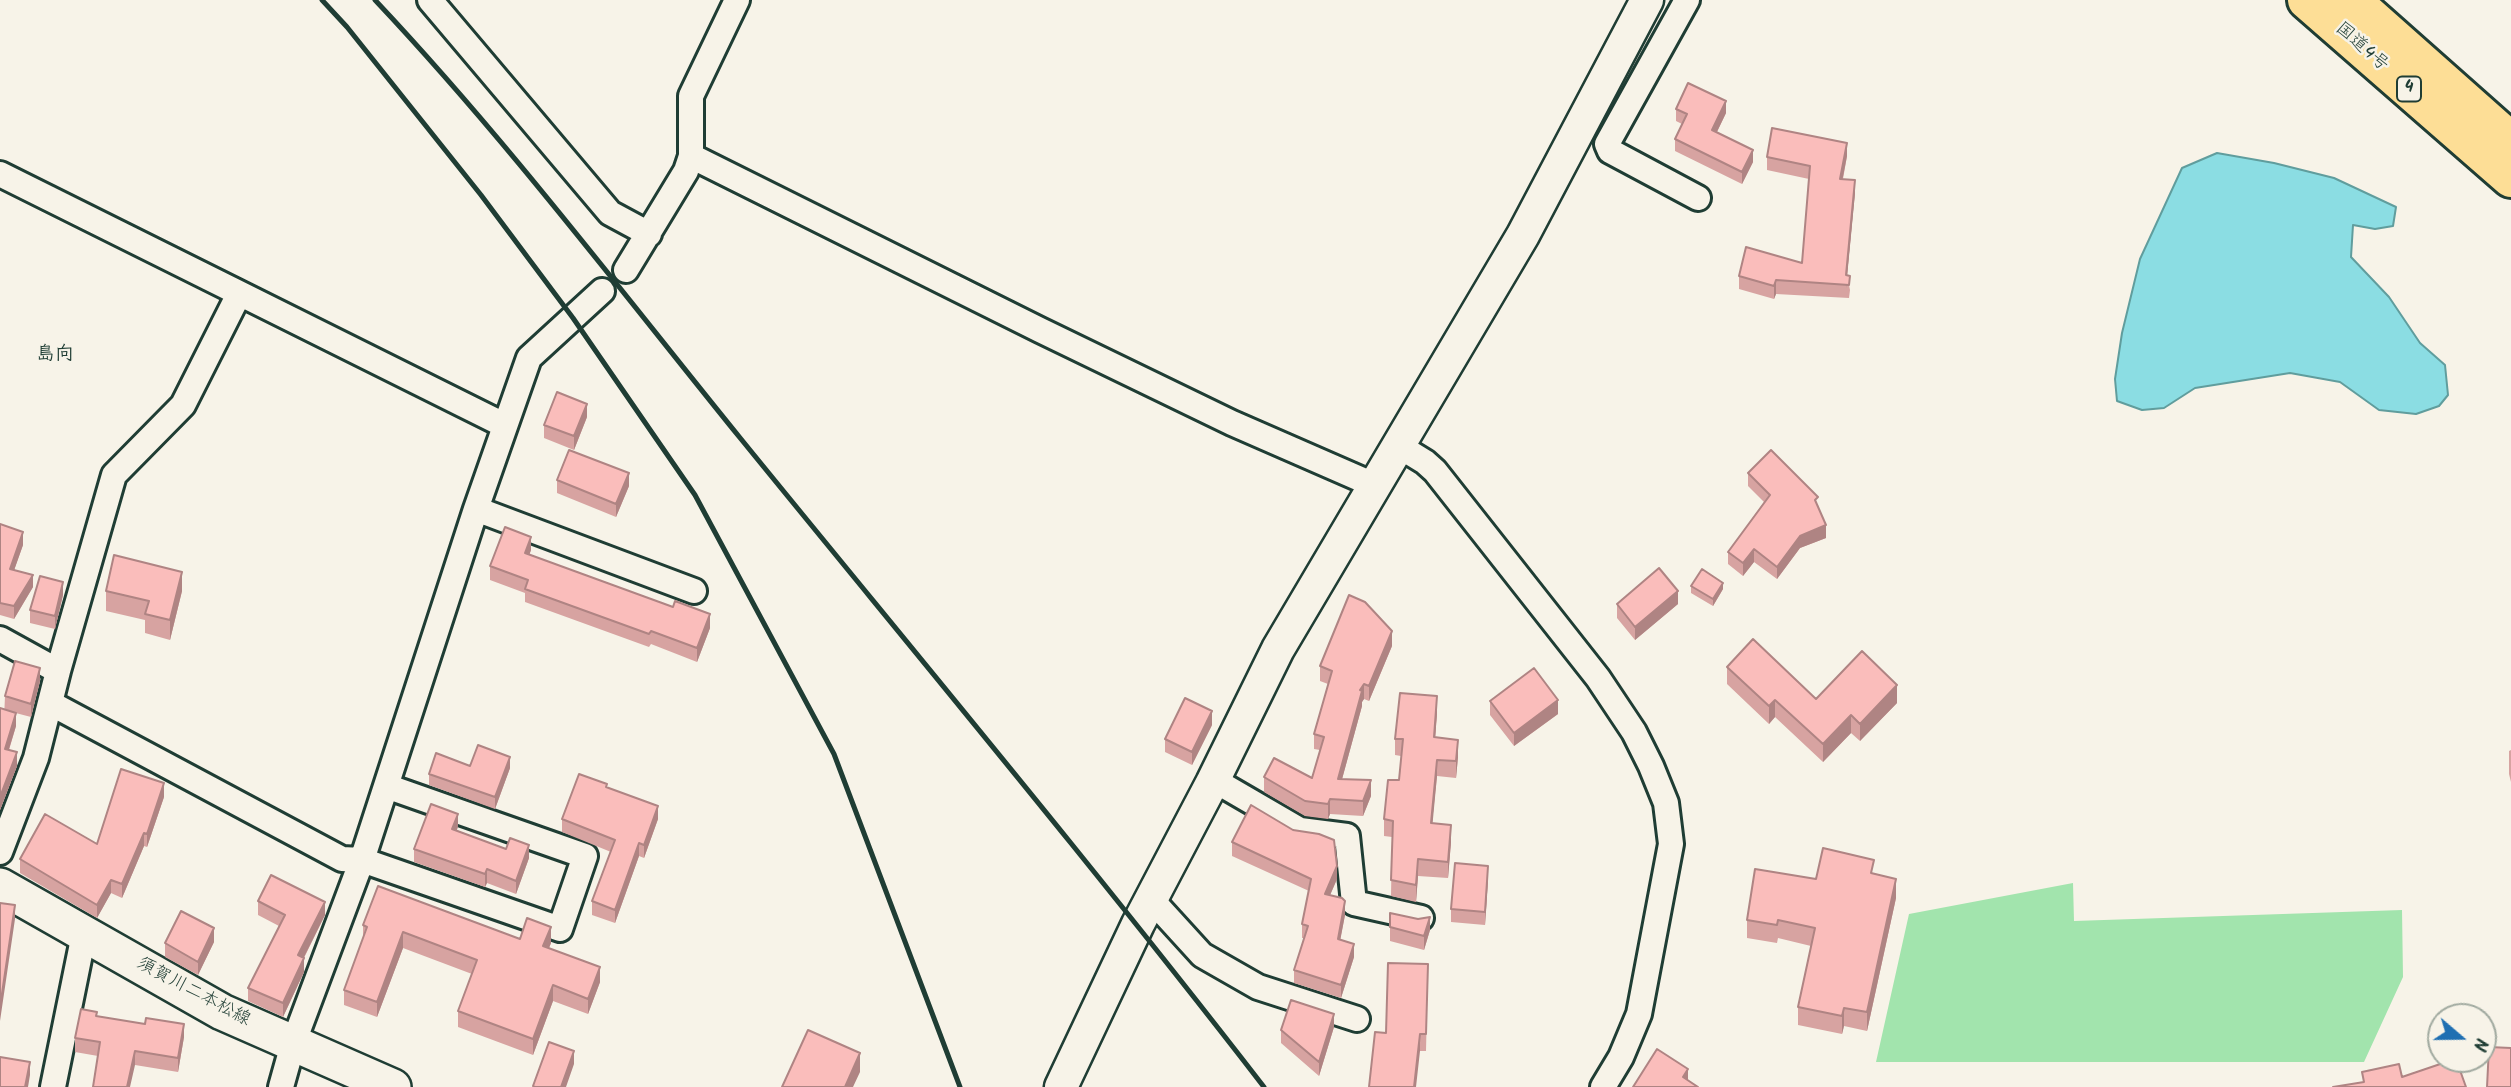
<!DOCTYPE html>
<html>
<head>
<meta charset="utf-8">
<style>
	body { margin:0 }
	#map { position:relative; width:2511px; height:1087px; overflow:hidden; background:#f7f3e8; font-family:Kalam,sans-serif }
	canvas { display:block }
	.north { position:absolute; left:2427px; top:1003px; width:70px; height:70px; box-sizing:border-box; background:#f7f3e8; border:2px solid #a1aaa0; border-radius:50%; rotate:110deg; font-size:19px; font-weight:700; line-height:28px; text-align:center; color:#1f3d34 }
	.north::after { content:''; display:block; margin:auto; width:24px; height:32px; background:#1f6fb2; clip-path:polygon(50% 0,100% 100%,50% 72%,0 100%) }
</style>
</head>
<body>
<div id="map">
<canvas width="2511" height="1087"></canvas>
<div class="north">N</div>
</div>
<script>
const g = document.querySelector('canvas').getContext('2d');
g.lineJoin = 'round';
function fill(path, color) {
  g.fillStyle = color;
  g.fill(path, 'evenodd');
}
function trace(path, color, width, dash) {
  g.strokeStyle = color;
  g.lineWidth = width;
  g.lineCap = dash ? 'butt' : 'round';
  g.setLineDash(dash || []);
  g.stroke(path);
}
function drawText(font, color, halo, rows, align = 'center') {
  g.font = font + ' Kalam,"Klee One",sans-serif';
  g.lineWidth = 5;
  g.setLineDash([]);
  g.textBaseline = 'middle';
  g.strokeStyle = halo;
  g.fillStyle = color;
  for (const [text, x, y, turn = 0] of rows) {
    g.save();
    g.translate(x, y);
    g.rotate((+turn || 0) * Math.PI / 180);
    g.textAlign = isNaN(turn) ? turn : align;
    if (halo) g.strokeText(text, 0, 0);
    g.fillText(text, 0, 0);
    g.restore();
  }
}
const green = new Path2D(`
	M 2073,883 L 2074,921 L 2402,910 L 2403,977 L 2364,1062 L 1876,1062 L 1909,914 Z`);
const water = new Path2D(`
	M 2217,153 L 2274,163 L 2334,178 L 2396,207 L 2393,226 L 2375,229 L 2353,225 L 2351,257 L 2389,297 L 2420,343 L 2445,365 L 2448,395 L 2439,406 L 2416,414 L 2379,410 L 2340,382 L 2290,373 L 2195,388 L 2164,408 L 2142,410 L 2117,401 L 2115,379 L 2122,333 L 2140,259 L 2182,168 Z`);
const minor = new Path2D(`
	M 430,0 L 610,213 L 649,234
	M 1687,0 L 1607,144 L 1610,151 L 1698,198
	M 691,156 L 1040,330 L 1232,423 L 1374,485
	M 0,174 L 504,425
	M 626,270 L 686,171 L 691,156 L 691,96 L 737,0
	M 1399,446 L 1425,462 L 1435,471 L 1598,678 L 1634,732 L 1651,766 L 1666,803 L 1671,844 L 1639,1014 L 1621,1057 L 1603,1087
	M 476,509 L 694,591
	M 0,639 L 58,671 L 36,758 L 0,852
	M 58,671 L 114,475 L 183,405 L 239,294
	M 50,703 L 342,859 L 362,860 L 560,929 L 585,856 L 386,786
	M 1214,780 L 1300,830 L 1347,836 L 1354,903 L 1421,918
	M 1151,899 L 1202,955 L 1258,987 L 1357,1019
	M 53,1087 L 84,934
	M 281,1087 L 293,1044 L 362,860 L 476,509 L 529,358 L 602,291`);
const tertiary = new Path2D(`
	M 1061,1087 L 1138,924 L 1212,783 L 1278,649 L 1523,235 L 1647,0`);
const secondary = new Path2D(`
	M 0,886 L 222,1012 L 393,1087`);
const trunk = new Path2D(`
	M 2307,0 L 2511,178
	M 2351,0 L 2511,142`);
const rail = new Path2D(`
	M 322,0 L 347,27 L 481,195 L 573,318 L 695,495 L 834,754 L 960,1087
	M 375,0 C 506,139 621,291 741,439 C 916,654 1094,867 1264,1087`);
const wall = new Path2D(`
	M 1676,109 L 1726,113 L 1717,132 L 1753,162 L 1742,184 L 1675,151 L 1675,139 L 1682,124 L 1676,121 Z
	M 1847,156 L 1843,179 L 1855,193 L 1847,275 L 1850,290 L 1849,298 L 1776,294 L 1774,299 L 1739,289 L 1739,276 L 1802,263 L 1809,179 L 1767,170 L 1767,157 Z
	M 587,417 L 574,450 L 544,438 L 544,425 Z
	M 1748,473 L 1818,505 L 1826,538 L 1800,548 L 1777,579 L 1754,562 L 1743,576 L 1728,564 L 1728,552 L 1764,502 L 1748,486 Z
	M 557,480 L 629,486 L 616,517 L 557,493 Z
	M 0,524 L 23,545 L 14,570 L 33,587 L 14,619 L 0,615 Z
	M 531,550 L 529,555 L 710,628 L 697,662 L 651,644 L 649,647 L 525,602 L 525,593 L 490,580 L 490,566 Z
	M 1691,586 L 1723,589 L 1713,606 L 1691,593 Z
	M 106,591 L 182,591 L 170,640 L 145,633 L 145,620 L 106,611 Z
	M 63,595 L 55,629 L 30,623 L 30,610 Z
	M 1617,604 L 1678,604 L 1635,640 L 1617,618 Z
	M 1392,646 L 1369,701 L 1364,699 L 1362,702 L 1362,706 L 1342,779 L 1371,796 L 1363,816 L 1330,814 L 1328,819 L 1305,816 L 1264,792 L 1264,777 L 1312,778 L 1320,750 L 1314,749 L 1314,734 L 1328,684 L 1320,681 L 1320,666 Z
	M 1727,667 L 1816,699 L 1897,703 L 1860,741 L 1851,733 L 1823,762 L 1775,717 L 1769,724 L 1727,684 Z
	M 40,681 L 31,717 L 8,711 L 16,726 L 9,750 L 17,766 L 0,810 L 5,696 Z
	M 1490,701 L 1558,714 L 1514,746 L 1490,715 Z
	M 1437,713 L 1435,738 L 1458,757 L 1456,778 L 1437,776 L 1432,823 L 1451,842 L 1448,878 L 1418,876 L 1416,902 L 1391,896 L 1392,837 L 1384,836 L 1384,819 L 1399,780 L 1401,756 L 1395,755 L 1395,739 Z
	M 1212,725 L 1192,765 L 1165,752 L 1165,739 Z
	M 2511,750 L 2511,782 L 2509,774 L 2509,751 Z
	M 470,766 L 510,768 L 495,809 L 429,785 L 429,774 Z
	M 607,787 L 658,819 L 644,858 L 639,856 L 615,923 L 592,915 L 592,901 L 611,852 L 562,832 L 562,819 Z
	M 164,797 L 147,847 L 144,846 L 122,898 L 111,893 L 97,918 L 20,873 L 20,859 L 97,844 Z
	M 458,827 L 456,830 L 529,858 L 516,894 L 487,883 L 485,887 L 414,862 L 414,849 Z
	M 1232,842 L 1337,879 L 1330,895 L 1345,915 L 1340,940 L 1354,957 L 1341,998 L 1294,983 L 1294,970 L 1304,938 L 1302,938 L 1302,924 L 1309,891 L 1232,856 Z
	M 1874,874 L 1896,898 L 1867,1031 L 1844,1026 L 1842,1034 L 1798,1025 L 1798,1007 L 1811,946 L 1778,938 L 1777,943 L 1747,938 L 1747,920 L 1816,879 Z
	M 1488,879 L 1485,925 L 1451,922 L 1451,909 Z
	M 258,901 L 325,915 L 304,958 L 304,972 L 283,1017 L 248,1001 L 248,988 L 279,926 L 258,915 Z
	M 1390,913 L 1418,919 L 1430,930 L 1424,950 L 1390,941 Z
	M 363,925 L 520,939 L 551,943 L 549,948 L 600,982 L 588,1014 L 553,1001 L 533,1055 L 458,1027 L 458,1011 L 472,974 L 403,948 L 377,1017 L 344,1005 L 344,990 L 363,938 Z
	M 214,942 L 198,975 L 165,957 L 165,943 Z
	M 1428,964 L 1426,1051 L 1420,1051 L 1386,1033 Z
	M 97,1016 L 184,1037 L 178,1072 L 135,1065 L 98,1056 L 75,1052 L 75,1038 Z
	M 1334,1027 L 1319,1076 L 1281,1043 L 1281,1030 Z`);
const shadedWall = new Path2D(`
	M 1726,101 L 1726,113 L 1712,142 L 1712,130 Z
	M 1847,143 L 1847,156 L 1840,192 L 1840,179 Z
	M 1753,150 L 1753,162 L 1742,184 L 1742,172 Z
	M 1855,180 L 1855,193 L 1846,288 L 1846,275 Z
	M 1776,280 L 1776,294 L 1774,299 L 1774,286 Z
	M 587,404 L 587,417 L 574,450 L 574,436 Z
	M 629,473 L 629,486 L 616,517 L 616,504 Z
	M 1826,525 L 1826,538 L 1800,548 L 1777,579 L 1777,567 L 1800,536 Z
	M 23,532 L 23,545 L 10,582 L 10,569 Z
	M 531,537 L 531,550 L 525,567 L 525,553 Z
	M 1754,549 L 1754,562 L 1743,576 L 1743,563 Z
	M 182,572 L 182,591 L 170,640 L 170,620 Z
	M 33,575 L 33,587 L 14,619 L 14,606 Z
	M 63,582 L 63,595 L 55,629 L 55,616 Z
	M 1723,583 L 1723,589 L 1713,606 L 1713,599 Z
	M 1678,591 L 1678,604 L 1635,640 L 1635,627 Z
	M 710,614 L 710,628 L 697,662 L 697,648 Z
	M 1392,631 L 1392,646 L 1369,701 L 1369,686 Z
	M 40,668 L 40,681 L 31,717 L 31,704 Z
	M 1364,684 L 1364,699 L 1362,702 L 1362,706 L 1338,794 L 1338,779 L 1360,690 Z
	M 1897,685 L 1897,703 L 1860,741 L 1860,724 Z
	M 1437,696 L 1437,713 L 1434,754 L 1434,737 Z
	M 1558,700 L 1558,714 L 1514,746 L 1514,733 Z
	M 1775,700 L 1775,717 L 1769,724 L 1769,706 Z
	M 1212,711 L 1212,725 L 1192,765 L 1192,752 Z
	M 16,713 L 16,726 L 5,762 L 5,749 Z
	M 1851,715 L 1851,733 L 1823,762 L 1823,744 Z
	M 1458,740 L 1458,757 L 1456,778 L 1456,761 Z
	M 17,752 L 17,766 L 0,810 L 0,797 Z
	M 510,757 L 510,768 L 495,809 L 495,797 Z
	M 1437,760 L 1437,776 L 1431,840 L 1431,823 Z
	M 1371,780 L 1371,796 L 1363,816 L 1363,801 Z
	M 164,783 L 164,797 L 147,847 L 147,834 Z
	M 1330,799 L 1330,814 L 1328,819 L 1328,804 Z
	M 658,806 L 658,819 L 644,858 L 644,845 Z
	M 458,814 L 458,827 L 452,842 L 452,829 Z
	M 1451,825 L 1451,842 L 1448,878 L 1448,862 Z
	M 144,833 L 144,846 L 122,898 L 122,884 Z
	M 639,843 L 639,856 L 615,923 L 615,910 Z
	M 529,845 L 529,858 L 516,894 L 516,881 Z
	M 1418,859 L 1418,876 L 1416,902 L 1416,885 Z
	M 1337,866 L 1337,879 L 1325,907 L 1325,894 Z
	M 1488,866 L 1488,879 L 1485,925 L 1485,912 Z
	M 487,869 L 487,883 L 485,887 L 485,874 Z
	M 1896,879 L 1896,898 L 1867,1031 L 1867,1012 Z
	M 111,880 L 111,893 L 97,918 L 97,905 Z
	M 1345,901 L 1345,915 L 1338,952 L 1338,939 Z
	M 325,902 L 325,915 L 298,969 L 298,955 Z
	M 15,905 L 15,919 L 0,1021 L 0,1007 Z
	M 1430,917 L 1430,930 L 1424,950 L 1424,936 Z
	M 551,927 L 551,943 L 543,962 L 543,946 Z
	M 214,928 L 214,942 L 198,975 L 198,962 Z
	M 403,932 L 403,948 L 377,1017 L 377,1002 Z
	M 1354,944 L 1354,957 L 1341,998 L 1341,985 Z
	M 304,958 L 304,972 L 283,1017 L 283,1003 Z
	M 600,967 L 600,982 L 588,1014 L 588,999 Z
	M 553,985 L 553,1001 L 533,1055 L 533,1039 Z
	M 1844,1008 L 1844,1026 L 1842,1034 L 1842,1016 Z
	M 1334,1014 L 1334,1027 L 1319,1076 L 1319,1062 Z
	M 184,1024 L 184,1037 L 178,1072 L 178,1058 Z
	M 1420,1034 L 1420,1051 L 1416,1087 L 1414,1087 Z
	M 135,1051 L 135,1065 L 130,1087 L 127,1087 Z
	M 574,1051 L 574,1064 L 566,1087 L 561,1087 Z
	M 860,1053 L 860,1072 L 853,1087 L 845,1087 Z
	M 30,1062 L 30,1075 L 28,1087 L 25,1087 Z
	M 1688,1069 L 1688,1087 L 1683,1077 Z`);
const building = new Path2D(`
	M 1688,83 L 1726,101 L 1712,130 L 1753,150 L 1742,172 L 1675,139 L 1687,114 L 1676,109 Z
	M 1772,128 L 1847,143 L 1840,179 L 1855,180 L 1846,275 L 1850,276 L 1849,285 L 1776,280 L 1774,286 L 1739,276 L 1746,247 L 1802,263 L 1810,166 L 1767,157 Z
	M 557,392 L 587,404 L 574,436 L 544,425 Z
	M 569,450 L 629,473 L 616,504 L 557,480 Z
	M 1771,450 L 1818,497 L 1815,500 L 1826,525 L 1800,536 L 1777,567 L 1754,549 L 1743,563 L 1728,552 L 1770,495 L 1748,473 Z
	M 0,524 L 23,532 L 10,569 L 33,575 L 14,606 L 0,603 Z
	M 505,527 L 531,537 L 525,553 L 673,607 L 675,601 L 710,614 L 697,648 L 651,631 L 649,634 L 525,589 L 528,580 L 490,566 Z
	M 114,555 L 182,572 L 170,620 L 145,614 L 149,601 L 106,591 Z
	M 1659,568 L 1678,591 L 1635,627 L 1617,604 Z
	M 1702,569 L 1723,583 L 1713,599 L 1691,586 Z
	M 40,576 L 63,582 L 55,616 L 30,610 Z
	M 1349,595 L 1365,602 L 1392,631 L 1369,686 L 1364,684 L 1360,690 L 1362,691 L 1338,779 L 1371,780 L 1363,801 L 1330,799 L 1328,804 L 1305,801 L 1264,777 L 1274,758 L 1312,778 L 1324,737 L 1314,734 L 1332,671 L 1320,666 Z
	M 1753,639 L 1816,699 L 1862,651 L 1897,685 L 1860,724 L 1851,715 L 1823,744 L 1775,700 L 1769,706 L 1727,667 Z
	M 15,661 L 40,668 L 31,704 L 5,696 Z
	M 1534,668 L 1558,700 L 1514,733 L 1490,701 Z
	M 1400,693 L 1437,696 L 1434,737 L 1458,740 L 1456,761 L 1437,760 L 1431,823 L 1451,825 L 1448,862 L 1418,859 L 1416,885 L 1391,880 L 1393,821 L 1384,819 L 1388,780 L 1399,780 L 1403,739 L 1395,739 Z
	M 1185,698 L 1212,711 L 1192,752 L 1165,739 Z
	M 0,708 L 16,713 L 5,749 L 17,752 L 0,797 Z
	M 478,745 L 510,757 L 495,797 L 429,774 L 436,753 L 470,766 Z
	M 121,769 L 164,783 L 147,834 L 144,833 L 122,884 L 111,880 L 97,905 L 20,859 L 45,814 L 97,844 Z
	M 579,774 L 607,784 L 606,787 L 658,806 L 644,845 L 639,843 L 615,910 L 592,901 L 615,840 L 562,819 Z
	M 431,804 L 458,814 L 452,829 L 506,849 L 510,838 L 529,845 L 516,881 L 487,869 L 485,874 L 414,849 Z
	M 1251,805 L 1293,830 L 1319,834 L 1334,840 L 1337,866 L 1325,894 L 1342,898 L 1345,901 L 1338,939 L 1354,944 L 1341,985 L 1294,970 L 1308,926 L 1302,924 L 1311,879 L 1232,842 Z
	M 1823,848 L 1874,860 L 1871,873 L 1896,879 L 1867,1012 L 1844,1008 L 1842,1016 L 1798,1007 L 1815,928 L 1778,920 L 1777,925 L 1747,920 L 1755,869 L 1816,879 Z
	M 1455,863 L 1488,866 L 1485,912 L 1451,909 Z
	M 271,875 L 325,902 L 298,955 L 304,958 L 283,1003 L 248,988 L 285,915 L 258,901 Z
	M 378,886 L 520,939 L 527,918 L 551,927 L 543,946 L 600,967 L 588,999 L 553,985 L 533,1039 L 458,1011 L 477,960 L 403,932 L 377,1002 L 344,990 L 367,927 L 363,925 Z
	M 0,903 L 15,905 L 0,1007 Z
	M 181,911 L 214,928 L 198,962 L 165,943 Z
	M 1390,913 L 1418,919 L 1430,917 L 1424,936 L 1390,927 Z
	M 1388,963 L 1428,964 L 1426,1034 L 1420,1034 L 1414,1087 L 1369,1087 L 1375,1032 L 1386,1033 Z
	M 1291,1000 L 1334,1014 L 1319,1062 L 1281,1030 Z
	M 81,1009 L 97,1012 L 96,1016 L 145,1024 L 146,1018 L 184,1024 L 178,1058 L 135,1051 L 127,1087 L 93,1087 L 100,1042 L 75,1038 Z
	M 808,1030 L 860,1053 L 845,1087 L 782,1087 Z
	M 549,1042 L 574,1051 L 561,1087 L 535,1087 L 533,1086 Z
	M 2489,1047 L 2511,1048 L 2511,1087 L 2487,1087 Z
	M 1657,1049 L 1688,1069 L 1683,1077 L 1698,1087 L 1633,1087 Z
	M 0,1057 L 30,1062 L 25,1087 L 0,1087 Z
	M 2455,1059 L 2456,1059 L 2466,1087 L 2333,1087 L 2364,1082 L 2362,1072 L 2399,1064 L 2402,1077 Z`);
const shields = [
	[2409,89,24]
];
const shieldNames = [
	["4",2409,89]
];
const streetNames = [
	["国道4号",2361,48,41],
	["須賀川二本松線",193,993,28]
];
const neighbourhoodNames = [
	["島向",55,356]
];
fill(green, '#a2e4ad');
fill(water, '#8bdde3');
trace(water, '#609d9d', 2);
trace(minor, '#1f3d34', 30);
trace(tertiary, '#1f3d34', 37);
trace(secondary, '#1f3d34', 40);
trace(trunk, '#1f3d34', 44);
trace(minor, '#f7f3e8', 24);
trace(tertiary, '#f7f3e8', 32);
trace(secondary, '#f7f3e8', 35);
trace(trunk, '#fdde96', 38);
trace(rail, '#1f3d34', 5);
fill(wall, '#d7a3a1');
fill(shadedWall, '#af8483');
fill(building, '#fabdbb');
trace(building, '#af8483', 2);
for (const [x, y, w] of shields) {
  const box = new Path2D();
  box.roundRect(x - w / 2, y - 12.5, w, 25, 5);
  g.fillStyle = '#f7f3e8';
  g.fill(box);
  trace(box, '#1f3d34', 2);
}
drawText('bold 16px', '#1f3d34', null, shieldNames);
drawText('18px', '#1f3d34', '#f7f3e8', streetNames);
drawText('bold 19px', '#1f3d34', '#f7f3e8', neighbourhoodNames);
</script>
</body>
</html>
